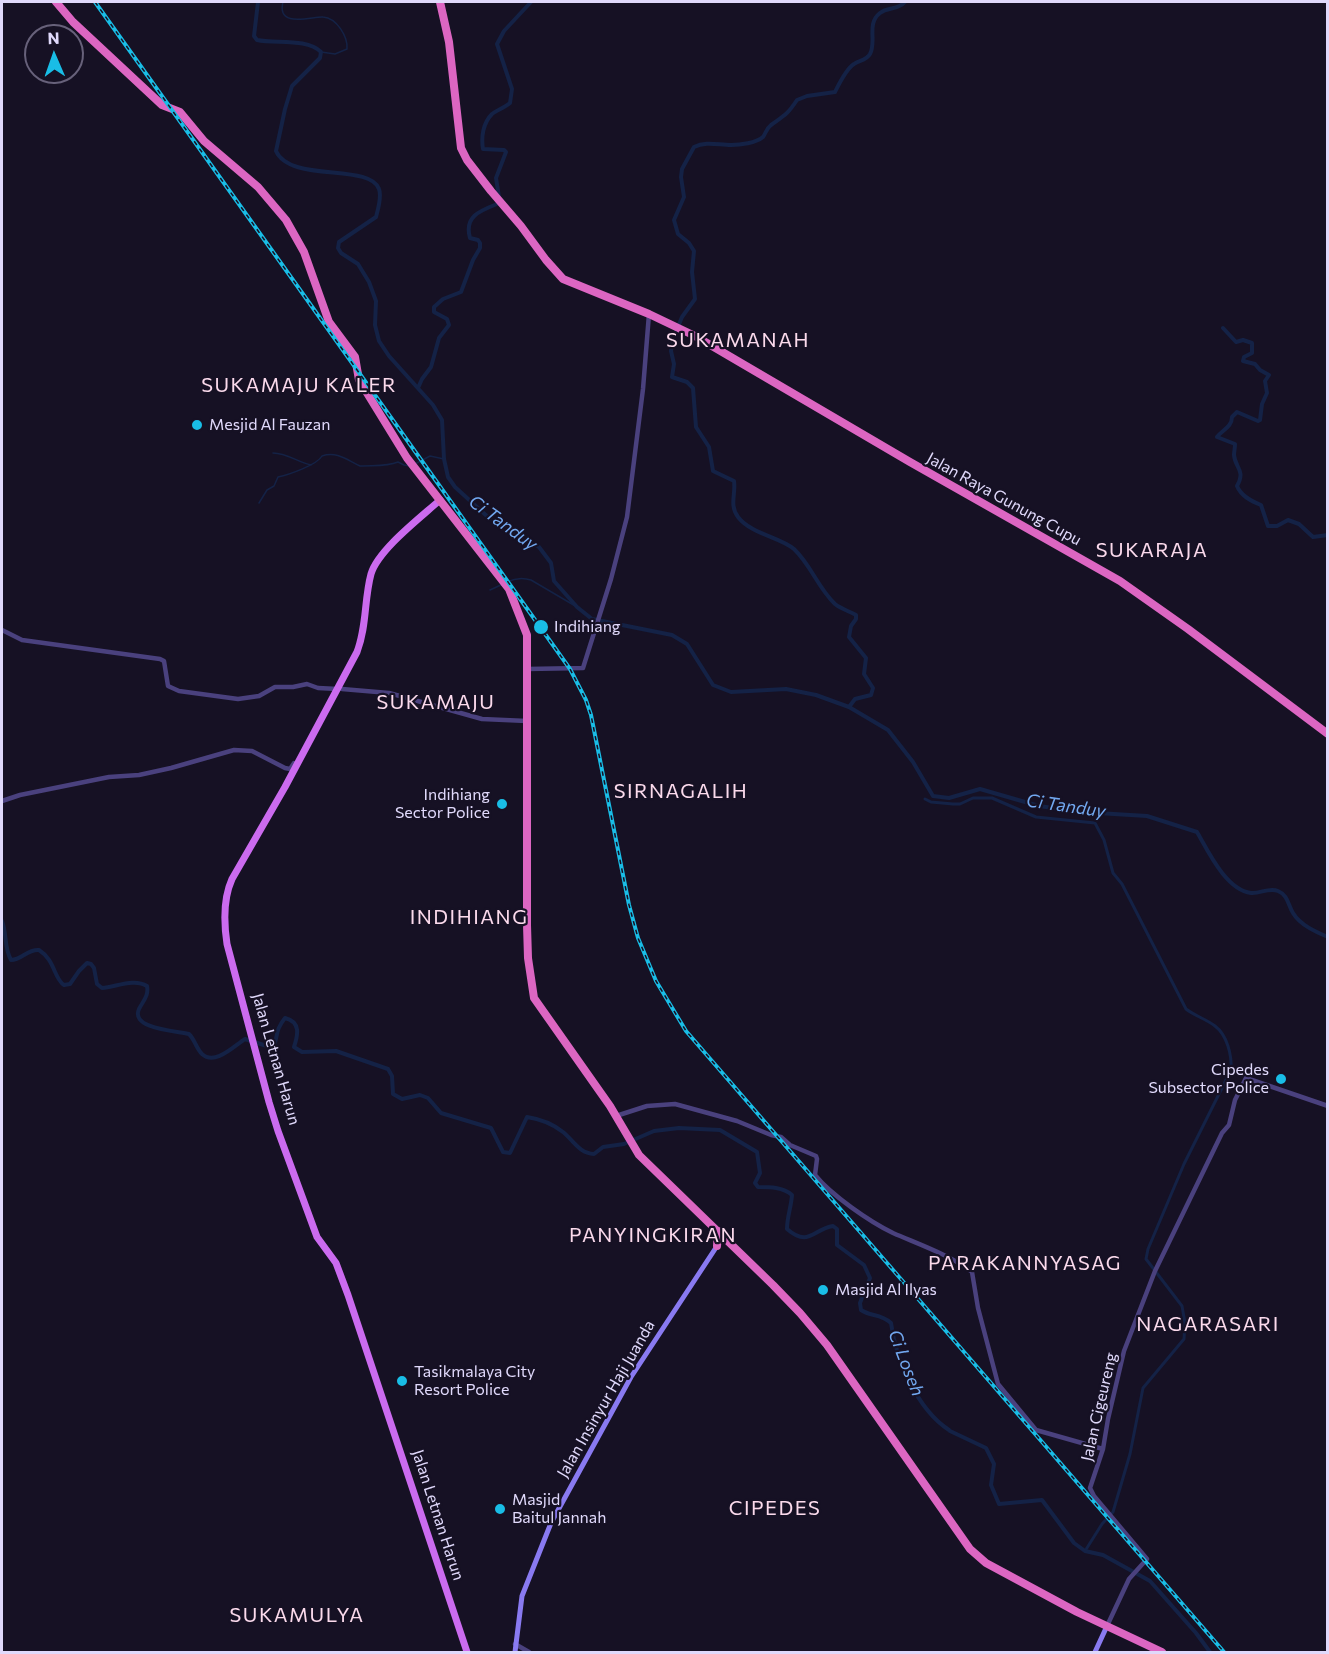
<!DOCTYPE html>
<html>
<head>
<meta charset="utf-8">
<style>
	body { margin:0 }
	#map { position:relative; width:1329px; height:1654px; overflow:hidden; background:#161124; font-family:Commissioner,sans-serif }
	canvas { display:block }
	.frame { position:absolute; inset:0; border:3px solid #e0d9fb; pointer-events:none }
	.north { position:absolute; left:24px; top:24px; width:60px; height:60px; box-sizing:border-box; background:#161124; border:2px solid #67617a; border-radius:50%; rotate:358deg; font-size:16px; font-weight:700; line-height:24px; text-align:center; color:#e0d9fb }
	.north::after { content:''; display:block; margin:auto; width:21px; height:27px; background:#19bde6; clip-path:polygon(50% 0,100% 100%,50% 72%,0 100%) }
</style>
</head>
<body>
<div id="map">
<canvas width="1329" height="1654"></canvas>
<div class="frame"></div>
<div class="north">N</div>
</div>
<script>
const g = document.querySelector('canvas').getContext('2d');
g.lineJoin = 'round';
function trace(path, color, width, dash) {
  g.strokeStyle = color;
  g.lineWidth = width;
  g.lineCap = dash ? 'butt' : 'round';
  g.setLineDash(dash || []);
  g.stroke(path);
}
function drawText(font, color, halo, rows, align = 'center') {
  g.font = font + ' Commissioner,sans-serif';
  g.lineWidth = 4.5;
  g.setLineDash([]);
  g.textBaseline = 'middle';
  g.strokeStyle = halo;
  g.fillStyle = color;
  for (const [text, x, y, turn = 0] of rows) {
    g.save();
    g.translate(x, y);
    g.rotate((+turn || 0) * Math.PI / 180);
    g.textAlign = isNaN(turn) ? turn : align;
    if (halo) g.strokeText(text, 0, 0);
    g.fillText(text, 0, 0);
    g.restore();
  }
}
const stream = new Path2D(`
	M 283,2 C 276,29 313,16 323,17 C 337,18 348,37 347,49 L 335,54 L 321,52
	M 273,453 C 287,453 297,462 311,465
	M 415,464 L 430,456 L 444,459
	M 259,503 L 267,490 L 274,486 L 278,477 C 288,475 317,465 322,456 C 337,451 347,460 360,466 C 373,465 386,467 398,462 L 404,465 L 410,466
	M 507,582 C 515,578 522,577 531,580 L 577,607
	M 490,590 L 503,584`);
const canal = new Path2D(`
	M 925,799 L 931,802 L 953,804 L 960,804 L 973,798 L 992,798 L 1036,817 L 1095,823 L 1104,840 L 1113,873 L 1122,884 L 1186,1009 C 1195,1016 1206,1019 1215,1026 C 1227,1035 1232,1055 1231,1070 L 1184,1164 L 1148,1249 L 1146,1259 L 1182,1306 L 1185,1323 L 1184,1339 L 1143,1388 L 1130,1454 L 1113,1512 L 1102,1524 L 1085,1551`);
const river = new Path2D(`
	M 258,2 L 254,36 L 257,40 C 276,44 307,38 321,52 L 320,58 L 292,86 L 285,109 L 276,151 C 290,183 370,163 379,189 C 382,197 378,209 376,217 L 339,242 L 338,248 L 341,253 L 358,264 L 369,282 L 376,301 L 375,325 L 379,341 L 389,356 L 433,405 L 442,420 L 444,459 L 448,477 L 455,487 L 488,517 L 539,547 L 551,563 L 554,581 L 577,607 L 592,619 L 672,635 L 687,644 L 713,685 L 731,692 L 786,689 L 816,695 L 849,707 L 888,730 L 913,762 L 933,796 L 949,798 L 980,789 L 1039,806 L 1081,812 L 1147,816 L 1197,832 C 1208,851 1226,890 1251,893 C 1260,894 1269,887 1278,891 C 1288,895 1288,905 1293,913 C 1300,925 1316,932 1328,937
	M 1223,328 L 1236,342 L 1243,340 L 1252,343 L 1252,353 L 1244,357 L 1243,361 L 1255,364 L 1260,370 L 1269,375 L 1265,381 L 1267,393 L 1262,404 L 1260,420 L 1258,421 L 1237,412 L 1232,417 C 1232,427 1222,430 1217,437 L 1235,444 C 1235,448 1234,452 1234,455 C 1235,468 1246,470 1237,486 C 1241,496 1251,501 1261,505 L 1268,526 L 1277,526 L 1288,520 L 1299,524 L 1313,537 L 1328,535
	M 418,388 L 422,379 L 431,367 L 439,338 L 449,325 L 447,319 L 434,312 L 434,307 L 443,299 L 461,292 L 473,260 L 480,248 L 480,243 L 478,240 L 470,238 C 464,217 479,211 497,204 L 499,197 L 496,178 L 506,152 L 504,150 L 483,149 C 481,137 483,123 492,114 C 497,110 504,108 510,103 L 512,89 L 497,44 L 504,31 L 531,2
	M 849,707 L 855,699 L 871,695 L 873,688 L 864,674 L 866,658 L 849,637 L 851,626 L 856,619 L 856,615 C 849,611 841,609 835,604 C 818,588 811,565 794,549 C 780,537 751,534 738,517 C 729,505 736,494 734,481 L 713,471 L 709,447 L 696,427 L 693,388 L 687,382 L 672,377 L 674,364 L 671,351 L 673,339 L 682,317 L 695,299 L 692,272 L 694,251 L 689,243 L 678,234 L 674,220 L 684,197 L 681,177 L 682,169 L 694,147 C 706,141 718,145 731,145 C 740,145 756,143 763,137 C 766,133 766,129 771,125 C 785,115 787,115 797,100 L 807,96 L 835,92 C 839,84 846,69 854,64 C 859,60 866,61 870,54 C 877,41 866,24 880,13 C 888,7 898,10 905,2
	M 2,921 C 7,934 4,948 11,960 C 22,960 27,949 39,950 C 55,960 54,979 64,985 L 70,984 L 79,971 L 87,963 L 91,964 L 94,968 L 97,984 L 102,988 C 116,987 134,978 147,986 C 149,996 143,1001 139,1009 C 130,1029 177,1031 189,1034 C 195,1040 196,1048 202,1054 C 215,1066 234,1046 245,1039 L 273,1048 C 279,1035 274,1032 285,1018 C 301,1022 298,1035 294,1047 L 302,1052 L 336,1051 L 388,1069 L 392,1076 L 393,1094 L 402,1099 L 420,1095 L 428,1098 L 441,1113 L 491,1128 L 503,1152 L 510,1153 L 527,1117 C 540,1119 553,1124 563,1132 C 574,1141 579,1153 594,1154 L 603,1147 L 624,1144 L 654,1131 L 679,1128 L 720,1130 L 757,1152 L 760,1173 L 755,1183 L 758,1187 C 770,1187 783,1187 792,1195 C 791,1208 787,1217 787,1229 C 809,1248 813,1229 833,1226 L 837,1229 L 837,1245 L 864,1265 L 870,1278 L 860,1303 L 861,1310 C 871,1317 880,1313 891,1323 C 896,1360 917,1409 949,1430
	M 950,1431 L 986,1448 L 994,1464 L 991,1485 L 999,1504 L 1042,1500 L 1074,1543 L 1085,1551 L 1103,1555 L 1150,1581 L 1196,1633 L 1210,1652`);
const tertiary = new Path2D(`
	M 2,630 L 22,640 L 160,659 L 164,661 L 168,686 L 179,691 L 238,699 L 259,696 L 275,687 L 293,687 L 307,684 L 318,688 L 338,689
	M 527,669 L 583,668 L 611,579 L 627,517 L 643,389 L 649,314
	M 342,689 L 389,693 L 482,719 L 527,721
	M 2,801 L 20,795 L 109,777 L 139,775 L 171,768 L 234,750 L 252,751 L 285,768 L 290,769 L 294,763
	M 616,1116 L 647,1106 L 675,1104 L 737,1121 L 771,1135 L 781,1137 L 790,1145 L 816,1156 L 817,1159 L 815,1175 C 831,1195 870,1222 893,1233 C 918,1244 950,1255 972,1272 L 978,1308 L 998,1384 L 1036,1430 L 1103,1449
	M 1107,1626 L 1129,1579 L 1147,1559 L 1094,1496 L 1090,1488 L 1103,1449 L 1108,1419 L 1124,1351 L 1155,1271 L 1222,1133 L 1229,1125 L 1235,1100 L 1246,1078 L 1328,1106
	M 515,1644 L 529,1652`);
const secondary = new Path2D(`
	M 515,1652 L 522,1596 L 551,1523 L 631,1377 L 719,1243
	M 1095,1652 L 1107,1626`);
const primary = new Path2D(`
	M 440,500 C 420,518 378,550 371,574 C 364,600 367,626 357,652 L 285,787 L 232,879 C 223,899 224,924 227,944 L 269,1102 L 278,1131 L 317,1237 L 336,1263 L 348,1295 L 467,1652`);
const trunk = new Path2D(`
	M 56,2 L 73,22 L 162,105 L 180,112 L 204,141 L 258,187 L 286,220 L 304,252 L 329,322 L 355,357 L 359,380 L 407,458 L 509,589 L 527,635 L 527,925 L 528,958 L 534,998 L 610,1106 L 639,1155 L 773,1285 L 800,1313 L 827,1345 L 970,1549 L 986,1563 L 1077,1612 L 1162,1652
	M 440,2 L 449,42 L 461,148 L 467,160 L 491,191 L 521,226 L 546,260 L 563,279 L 649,314 L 695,336 L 910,462 L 1120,581 L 1188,629 L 1328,734
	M 717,1246 L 718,1231`);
const rail = new Path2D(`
	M 95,2 L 570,669 L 586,700 L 591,715 L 629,905 L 638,938 L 656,981 L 686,1031 L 1224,1652`);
const markers = [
	[197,425,6,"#19bde6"],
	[541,627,8,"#19bde6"],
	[502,804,6,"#19bde6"],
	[1281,1079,6,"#19bde6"],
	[823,1290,6,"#19bde6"],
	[402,1381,6,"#19bde6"],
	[500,1509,6,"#19bde6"]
];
const poiNames = [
	["Mesjid Al Fauzan",209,425],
	["Indihiang",554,627],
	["Indihiang",490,795,"right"],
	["Sector Police",490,813,"right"],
	["Cipedes",1269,1070,"right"],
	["Subsector Police",1269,1088,"right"],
	["Masjid Al Ilyas",835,1290],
	["Tasikmalaya City",414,1372],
	["Resort Police",414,1390],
	["Masjid",512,1500],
	["Baitul Jannah",512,1518]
];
const streetNames = [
	["Jalan Raya Gunung Cupu",1004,499,29],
	["Jalan Letnan Harun",276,1059,74],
	["Jalan Insinyur Haji Juanda",606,1399,-60],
	["Jalan Cigeureng",1099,1407,-77],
	["Jalan Letnan Harun",438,1515,72]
];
const waterNames = [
	["Ci Tanduy",503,523,36],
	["Ci Tanduy",1066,806,8],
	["Ci Loseh",906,1363,69]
];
const quarterNames = [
	["SUKAMANAH",738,340],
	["SUKAMAJU KALER",299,385],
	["SUKARAJA",1152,550],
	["SUKAMAJU",436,702],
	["SIRNAGALIH",681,791],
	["INDIHIANG",469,917],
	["PANYINGKIRAN",653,1235],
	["PARAKANNYASAG",1025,1263],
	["NAGARASARI",1208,1324],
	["CIPEDES",775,1508],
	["SUKAMULYA",297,1615]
];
trace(stream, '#142246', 1.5);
trace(canal, '#142246', 3);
trace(river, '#142246', 4);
trace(tertiary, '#4a417e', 4.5);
trace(secondary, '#897af1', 5);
trace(primary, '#cb6bef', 7);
trace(trunk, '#dc66c2', 8);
trace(rail, '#19bde6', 4);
trace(rail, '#161124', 1.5, [4.5]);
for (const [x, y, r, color] of markers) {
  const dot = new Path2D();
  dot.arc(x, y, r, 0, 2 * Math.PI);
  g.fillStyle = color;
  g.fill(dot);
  trace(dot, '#161124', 2);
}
drawText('16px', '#e0d9fb', '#161124', poiNames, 'left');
drawText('16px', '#e0d9fb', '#161124', streetNames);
drawText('italic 18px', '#72a8f0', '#161124', waterNames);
g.letterSpacing = '1.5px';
drawText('20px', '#fbdaec', '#161124', quarterNames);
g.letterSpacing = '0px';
</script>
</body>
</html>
